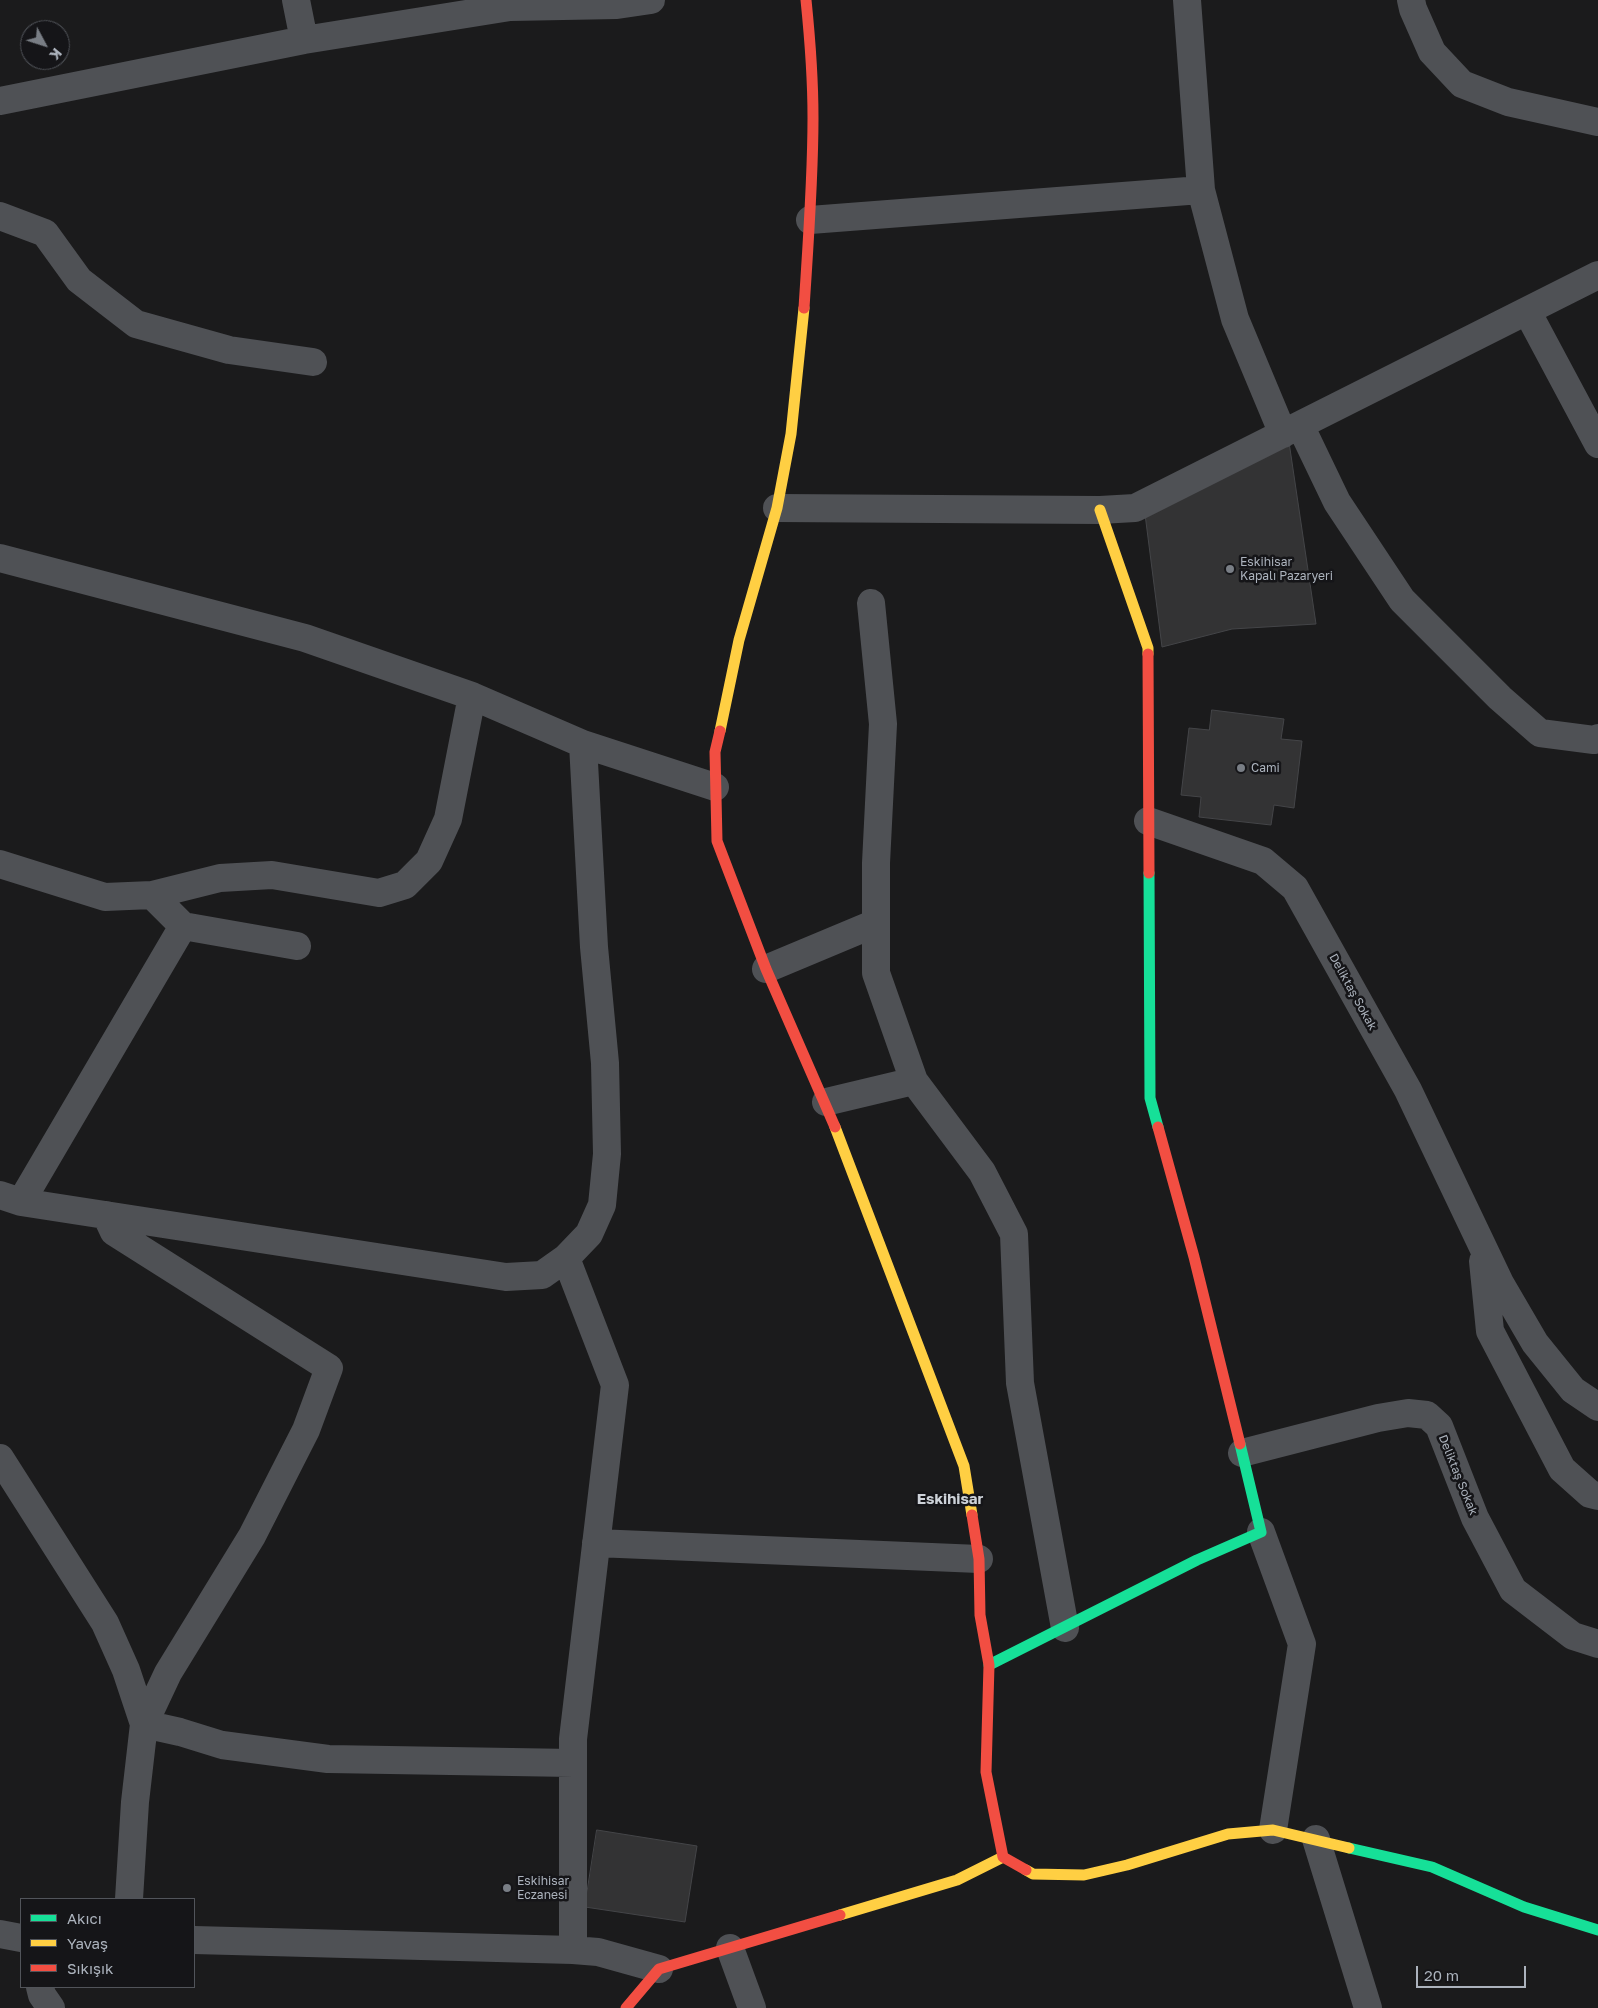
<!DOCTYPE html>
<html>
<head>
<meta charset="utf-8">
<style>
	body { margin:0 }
	#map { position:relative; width:1598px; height:2008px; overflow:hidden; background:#1b1b1c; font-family:"Golos Text",sans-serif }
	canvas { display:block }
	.legend { position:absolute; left:20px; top:1898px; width:175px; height:90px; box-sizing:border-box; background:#151518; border:1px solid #51545a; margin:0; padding:6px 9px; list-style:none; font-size:15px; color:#acb3bd }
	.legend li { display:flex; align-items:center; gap:10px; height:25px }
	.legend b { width:25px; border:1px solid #51545a }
	.north { position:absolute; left:20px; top:20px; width:50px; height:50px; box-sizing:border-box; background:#151518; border:1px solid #51545a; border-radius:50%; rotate:130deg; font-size:14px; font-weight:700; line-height:20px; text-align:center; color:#acb3bd }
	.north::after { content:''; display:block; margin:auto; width:18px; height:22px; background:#797e85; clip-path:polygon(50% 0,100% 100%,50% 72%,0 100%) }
	.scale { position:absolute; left:1416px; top:1966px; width:110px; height:22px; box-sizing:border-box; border:2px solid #acb3bd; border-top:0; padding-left:6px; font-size:15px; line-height:18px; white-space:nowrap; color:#acb3bd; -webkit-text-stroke:4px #151518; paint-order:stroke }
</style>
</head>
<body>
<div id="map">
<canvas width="1598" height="2008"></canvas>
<ul class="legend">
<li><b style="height:6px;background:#16e098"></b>Akıcı</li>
<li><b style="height:6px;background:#ffcf43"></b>Yavaş</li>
<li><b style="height:6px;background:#f24e42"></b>Sıkışık</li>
</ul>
<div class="north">K</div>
<div class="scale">20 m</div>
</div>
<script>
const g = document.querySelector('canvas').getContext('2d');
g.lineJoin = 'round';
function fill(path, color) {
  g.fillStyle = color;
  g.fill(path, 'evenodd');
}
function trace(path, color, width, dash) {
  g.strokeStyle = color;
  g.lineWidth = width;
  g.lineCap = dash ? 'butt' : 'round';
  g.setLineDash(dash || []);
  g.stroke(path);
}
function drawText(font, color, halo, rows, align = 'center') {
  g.font = font + ' "Golos Text",sans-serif';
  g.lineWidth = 5;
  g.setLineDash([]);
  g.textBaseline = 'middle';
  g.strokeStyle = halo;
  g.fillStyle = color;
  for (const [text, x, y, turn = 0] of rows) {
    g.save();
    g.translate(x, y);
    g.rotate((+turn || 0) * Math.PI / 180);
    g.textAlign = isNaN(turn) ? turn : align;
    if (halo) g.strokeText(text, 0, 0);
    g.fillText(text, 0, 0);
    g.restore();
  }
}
const building = new Path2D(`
	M 1289,442 L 1316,624 L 1232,629 L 1162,647 L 1145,514 Z
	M 1212,710 L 1284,719 L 1281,739 L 1302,741 L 1294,808 L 1274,805 L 1271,825 L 1199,817 L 1201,797 L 1181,795 L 1189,728 L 1209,730 Z
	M 597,1830 L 697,1846 L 685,1922 L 585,1907 Z`);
const street = new Path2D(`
	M 296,0 L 304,40
	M 1187,0 L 1201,190 L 1235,319 L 1283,434
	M 1411,0 L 1413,9 L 1432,52 L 1462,84 L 1508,102 L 1598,122
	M 0,101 L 304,40 L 510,7 L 617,5 L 651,0
	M 0,216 L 45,233 L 79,280 L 136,324 L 229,350 L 313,362
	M 810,220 L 1201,190
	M 1527,311 L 1598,444
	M 1300,425 L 1337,502 L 1402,600 L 1500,698 L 1540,733 L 1594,740 L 1598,738
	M 777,508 L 1100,510 L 1135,508 L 1598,275
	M 0,558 L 305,638 L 472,696 L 583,744 L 715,787
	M 871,603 L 883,724 L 876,863 L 876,973 L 914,1081 L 982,1172 L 1014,1234 L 1020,1383 L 1065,1628
	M 1148,821 L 1263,861 L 1295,888 L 1408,1090 L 1500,1283 L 1535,1343 L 1573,1390 L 1598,1407
	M 0,864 L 105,897 L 152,895 L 220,878 L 272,875 L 379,893 L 405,885 L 429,861 L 448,819 L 472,696
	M 152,895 L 183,926 L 297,946
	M 766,969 L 876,923
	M 826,1102 L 914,1081
	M 0,1195 L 21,1202 L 506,1277 L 542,1275 L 566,1258 L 589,1234 L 602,1205 L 607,1154 L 605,1063 L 594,947 L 583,744
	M 21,1202 L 183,926
	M 106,1215 L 114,1232 L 329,1368 L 306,1430 L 252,1536 L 168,1673 L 144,1724 L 135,1802 L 129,1899
	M 566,1258 L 615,1385 L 573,1739 L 573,1950
	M 1483,1261 L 1490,1331 L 1562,1469 L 1590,1494 L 1598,1496
	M 1242,1453 L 1378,1418 L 1408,1413 L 1427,1415 L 1439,1426 L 1475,1518 L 1513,1590 L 1573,1636 L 1598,1644
	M 0,1458 L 105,1623 L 126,1670 L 144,1724 L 180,1732 L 222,1745 L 328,1759 L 573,1763
	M 1261,1532 L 1302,1644 L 1273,1830
	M 596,1543 L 979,1559
	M 1316,1839 L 1368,2008
	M 0,1934 L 21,1938
	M 194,1940 L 573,1950 L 598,1952 L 659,1969
	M 730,1948 L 752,2008
	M 40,1987 L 42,1995 L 51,2008`);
const fast = new Path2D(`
	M 1149,873 L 1150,1098 L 1158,1127
	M 989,1665 L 1197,1560 L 1261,1532 L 1240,1444
	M 1349,1848 L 1432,1867 L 1524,1907 L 1598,1930`);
const slow = new Path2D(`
	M 1100,510 L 1148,648 L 1148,654
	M 720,731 L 739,640 L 777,508 L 791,434 L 804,308
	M 835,1127 L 964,1466 L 972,1515
	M 1026,1870 L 1033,1874 L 1084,1875 L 1127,1865 L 1228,1834 L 1273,1830 L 1349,1848
	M 840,1915 L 957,1880 L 1003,1857`);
const jam = new Path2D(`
	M 804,308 C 808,245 813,181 813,118 C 813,79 810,39 806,0
	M 1148,654 L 1149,873
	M 720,731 L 715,752 L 717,841 L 766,969 L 835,1127
	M 1158,1127 L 1194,1257 L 1240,1444
	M 972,1515 L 979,1559 L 980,1615 L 989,1665 L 986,1772 L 1003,1857 L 1026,1870
	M 626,2008 L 659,1969 L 840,1915`);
const markers = [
	[1230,569,5,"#797e85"],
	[1241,768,5,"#797e85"],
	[507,1888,5,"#797e85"]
];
const poiNames = [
	["Eskihisar",1240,562],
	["Kapalı Pazaryeri",1240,576],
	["Cami",1251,768],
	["Eskihisar",517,1881],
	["Eczanesi",517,1895]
];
const streetNames = [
	["Deliktaş Sokak",1353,992,61],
	["Deliktaş Sokak",1458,1475,68]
];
const quarterNames = [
	["Eskihisar",950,1499]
];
fill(building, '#333334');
trace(building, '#444548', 1);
trace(street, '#4f5155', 28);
trace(fast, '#16e098', 11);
trace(slow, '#ffcf43', 11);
trace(jam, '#f24e42', 11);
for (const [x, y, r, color] of markers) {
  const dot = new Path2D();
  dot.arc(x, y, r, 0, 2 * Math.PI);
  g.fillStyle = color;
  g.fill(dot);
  trace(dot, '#151518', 2);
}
drawText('12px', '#acb3bd', '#151518', poiNames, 'left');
drawText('12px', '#acb3bd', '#151518', streetNames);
drawText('bold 15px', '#cdd2d8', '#151518', quarterNames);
</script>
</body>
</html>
